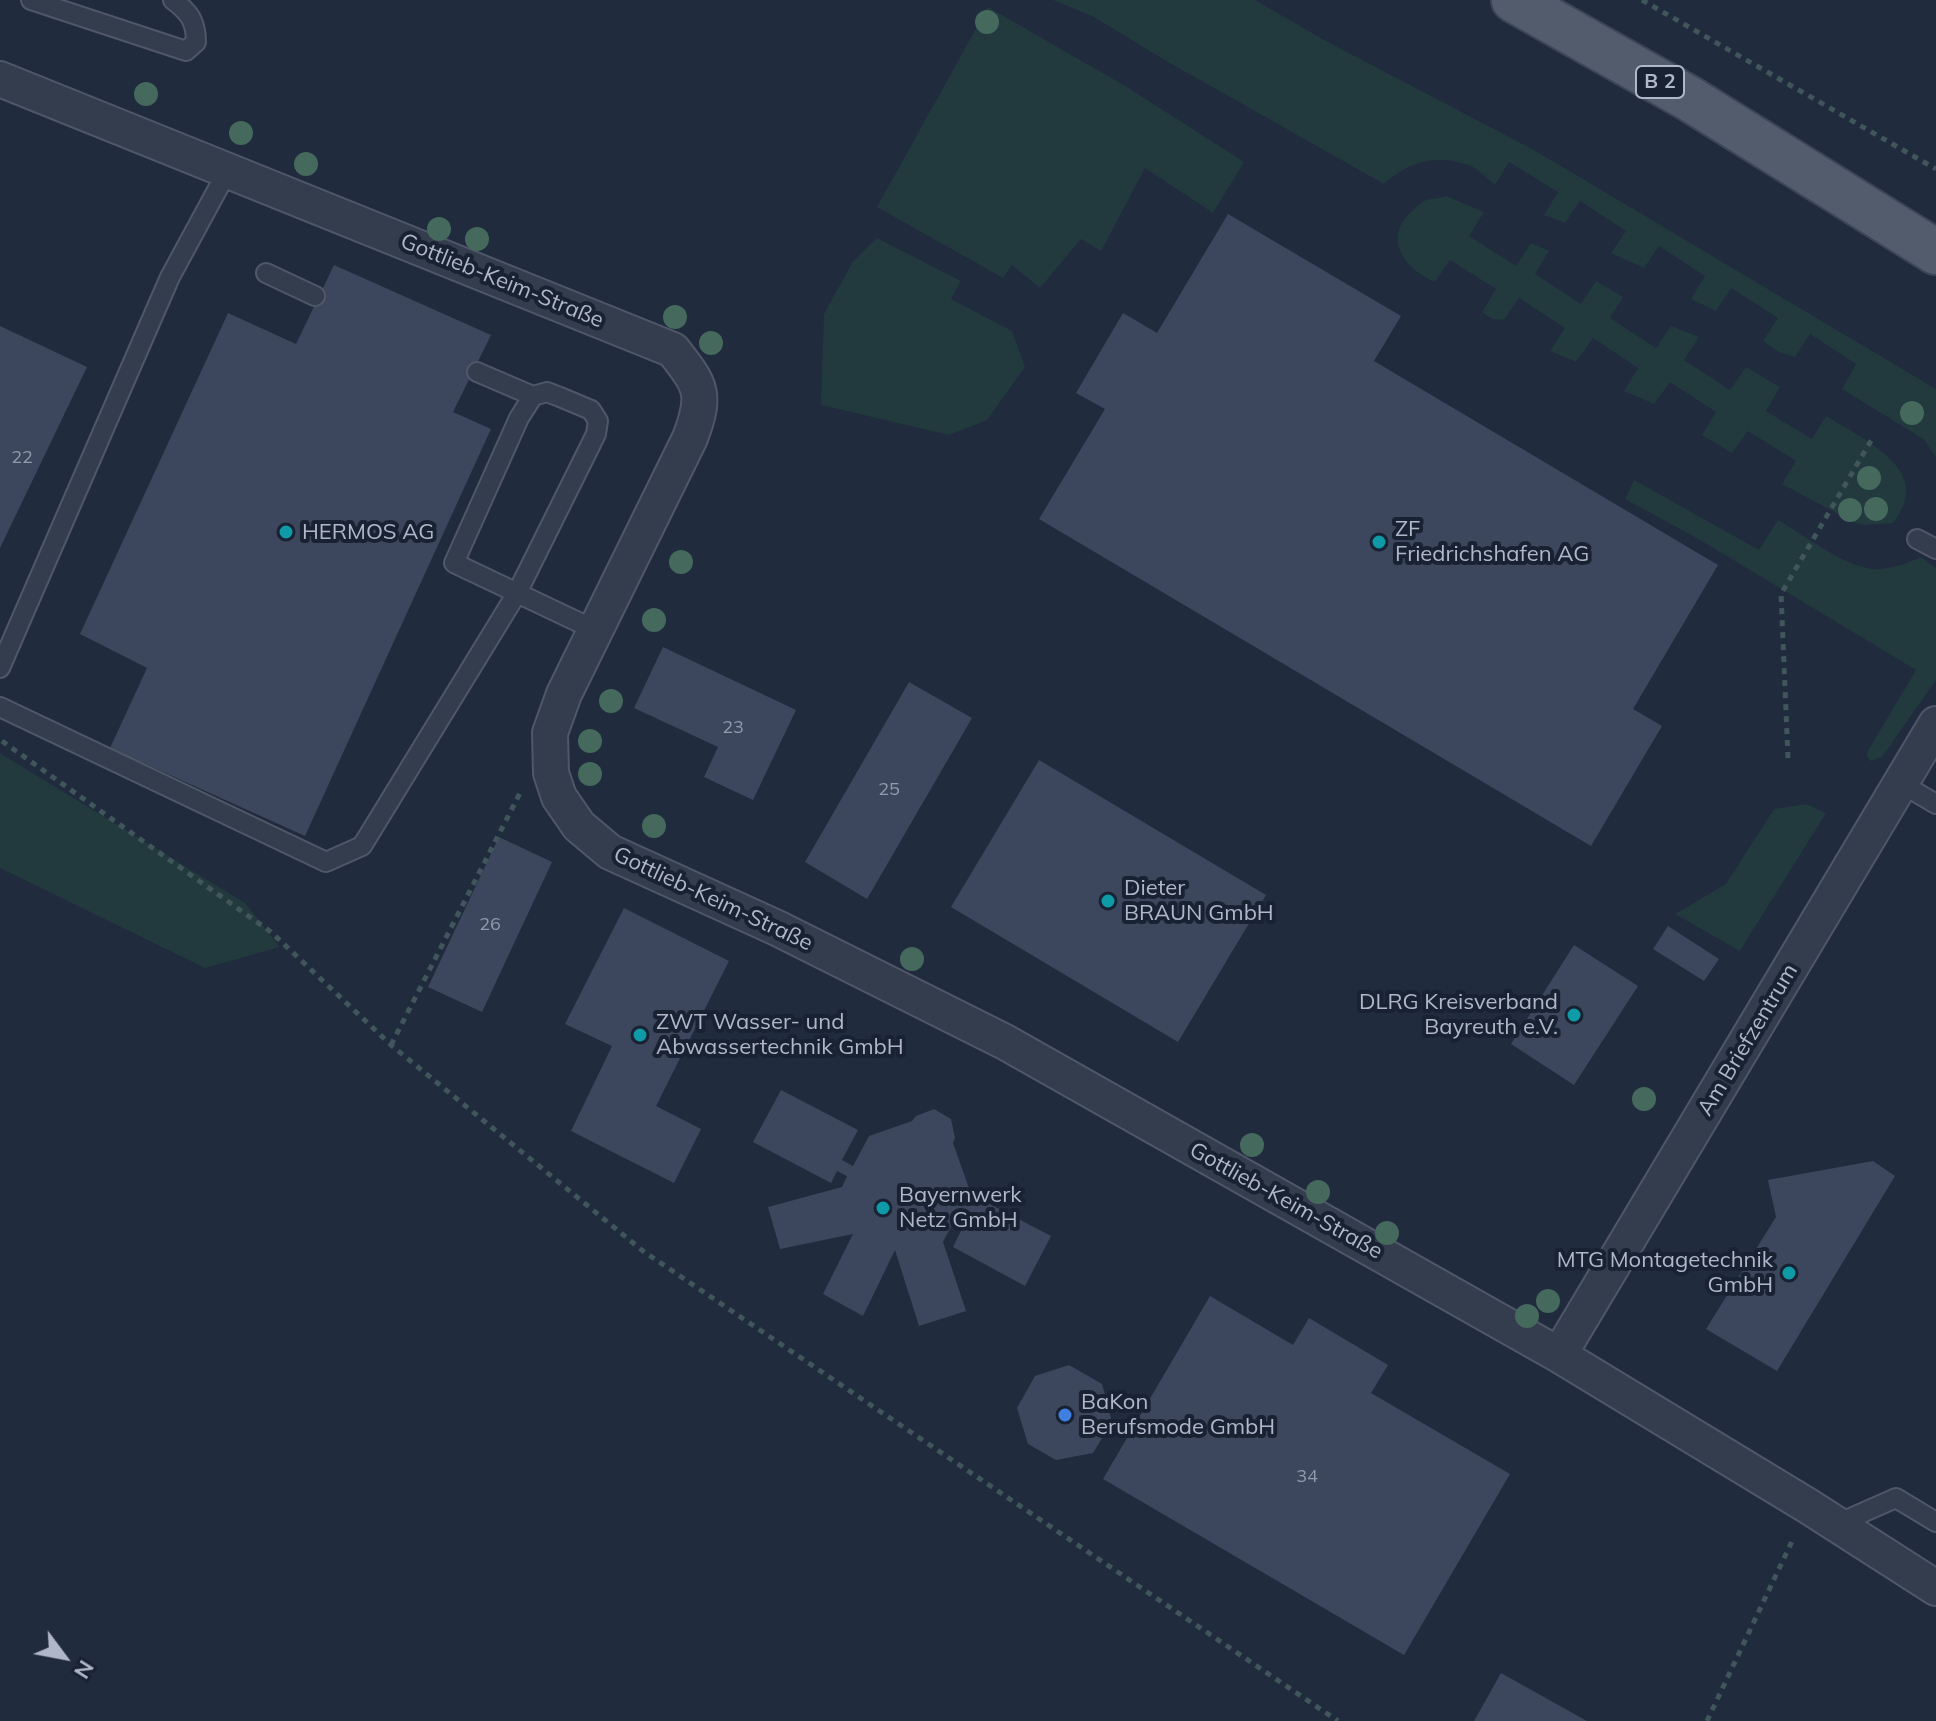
<!DOCTYPE html>
<html>
<head>
<meta charset="utf-8">
<style>
	body { margin:0 }
	#map { position:relative; width:1936px; height:1721px; overflow:hidden; background:#202b3d; font-family:Mulish,sans-serif }
	canvas { display:block }
	.north { position:absolute; left:24px; top:1617px; width:80px; height:80px; -webkit-text-stroke:6px #192232; paint-order:stroke; rotate:122deg; font-size:22px; font-weight:700; line-height:32px; text-align:center; color:#afb7c9 }
	.north::after { content:''; display:block; margin:auto; width:28px; height:36px; background:#afb7c9; clip-path:polygon(50% 0,100% 100%,50% 72%,0 100%) }
</style>
</head>
<body>
<div id="map">
<canvas width="1936" height="1721"></canvas>
<div class="north">N</div>
</div>
<script>
const g = document.querySelector('canvas').getContext('2d');
g.lineJoin = 'round';
function fill(path, color) {
  g.fillStyle = color;
  g.fill(path, 'evenodd');
}
function trace(path, color, width, dash) {
  g.strokeStyle = color;
  g.lineWidth = width;
  g.lineCap = dash ? 'butt' : 'round';
  g.setLineDash(dash || []);
  g.stroke(path);
}
function drawText(font, color, halo, rows, align = 'center') {
  g.font = font + ' Mulish,sans-serif';
  g.lineWidth = 8;
  g.setLineDash([]);
  g.textBaseline = 'middle';
  g.strokeStyle = halo;
  g.fillStyle = color;
  for (const [text, x, y, turn = 0] of rows) {
    g.save();
    g.translate(x, y);
    g.rotate((+turn || 0) * Math.PI / 180);
    g.textAlign = isNaN(turn) ? turn : align;
    if (halo) g.strokeText(text, 0, 0);
    g.fillText(text, 0, 0);
    g.restore();
  }
}
const green = new Path2D(`
	M 1053,0 L 1255,0 L 1324,40 L 1534,150 L 1936,389 L 1936,458 L 1925,440 L 1842,389 L 1856,364 L 1810,334 L 1795,357 L 1779,352 L 1763,341 L 1778,318 L 1731,288 L 1716,311 L 1691,299 L 1705,276 L 1659,246 L 1644,268 L 1611,253 L 1626,231 L 1580,201 L 1565,223 L 1544,215 L 1558,192 L 1509,162 L 1495,185 C 1487,179 1478,168 1468,165 C 1436,154 1409,161 1384,184 L 1168,62 L 1092,16 Z
	M 988,7 L 1127,87 L 1244,162 L 1213,213 L 1145,168 L 1101,251 L 1081,239 L 1040,288 L 1012,265 L 1003,278 L 877,207 Z
	M 1446,196 L 1484,212 L 1469,236 L 1516,266 L 1531,243 L 1549,251 L 1535,274 L 1581,304 L 1596,281 L 1623,297 L 1610,318 L 1656,348 L 1671,326 L 1699,337 L 1684,360 L 1730,390 L 1746,367 L 1780,387 L 1766,411 L 1812,439 L 1826,416 C 1864,440 1936,470 1893,523 L 1865,525 L 1855,523 L 1782,484 L 1796,461 L 1748,431 L 1732,453 L 1702,435 L 1716,412 L 1670,382 L 1654,404 L 1624,391 L 1638,368 L 1593,338 L 1576,362 L 1550,351 L 1565,328 L 1519,298 L 1504,320 L 1492,319 L 1482,312 L 1496,289 L 1450,260 L 1435,282 C 1405,269 1382,239 1411,212 C 1416,208 1421,201 1427,200 C 1433,198 1439,199 1446,196 Z
	M 877,238 L 961,281 L 951,299 L 1012,331 L 1025,367 L 987,420 L 949,435 L 821,405 L 824,314 L 852,263 Z
	M 1634,480 L 1759,550 L 1778,520 C 1802,534 1852,572 1879,569 C 1893,568 1908,563 1921,557 L 1936,568 L 1936,680 L 1882,757 L 1870,761 L 1866,754 L 1916,670 L 1702,541 L 1625,499 Z
	M 0,753 L 245,903 L 280,947 L 205,968 L 0,868 Z
	M 1806,804 L 1826,813 L 1740,951 L 1675,914 L 1726,884 L 1774,809 Z`);
const building = new Path2D(`
	M 1228,214 L 1401,316 L 1374,361 L 1718,565 L 1633,709 L 1662,726 L 1591,846 L 1039,519 L 1105,409 L 1076,393 L 1123,313 L 1157,333 Z
	M 334,265 L 491,335 L 453,412 L 491,429 L 305,836 L 110,748 L 147,668 L 80,634 L 228,313 L 296,344 Z
	M 0,326 L 87,367 L 0,548 Z
	M 663,647 L 796,710 L 753,800 L 704,777 L 718,747 L 634,708 Z
	M 909,682 L 972,718 L 867,899 L 805,862 Z
	M 1039,760 L 1266,895 L 1178,1042 L 951,907 Z
	M 499,837 L 552,862 L 482,1012 L 428,987 Z
	M 624,908 L 729,961 L 656,1106 L 701,1129 L 674,1183 L 571,1131 L 612,1046 L 565,1024 Z
	M 1668,926 L 1719,959 L 1704,981 L 1653,949 Z
	M 1574,945 L 1638,986 L 1574,1085 L 1511,1044 Z
	M 781,1090 L 858,1130 L 842,1160 L 853,1166 L 869,1136 L 912,1121 L 916,1116 L 934,1109 L 951,1119 L 955,1138 L 953,1143 L 970,1191 L 965,1201 L 974,1206 L 978,1198 L 1051,1236 L 1025,1286 L 953,1247 L 969,1215 L 960,1210 L 943,1242 L 966,1311 L 919,1326 L 895,1250 L 863,1316 L 823,1294 L 853,1234 L 780,1249 L 768,1207 L 842,1187 L 847,1176 L 837,1171 L 831,1183 L 753,1142 Z
	M 1873,1161 L 1895,1176 L 1777,1371 L 1706,1329 L 1776,1217 L 1768,1180 Z
	M 1210,1296 L 1293,1345 L 1309,1318 L 1388,1365 L 1371,1393 L 1510,1474 L 1404,1655 L 1103,1479 Z
	M 1069,1365 L 1102,1384 L 1112,1422 L 1093,1453 L 1056,1460 L 1028,1444 L 1017,1408 L 1035,1376 Z
	M 1501,1673 L 1587,1721 L 1474,1721 Z`);
const path = new Path2D(`
	M 1642,0 L 1936,169
	M 2,741 L 271,932 L 391,1045 L 643,1251 L 1338,1721
	M 1788,758 L 1781,594 L 1872,439
	M 391,1045 L 520,793
	M 1707,1721 L 1794,1537`);
const lane = new Path2D(`
	M 31,0 L 186,51 L 196,42 C 196,21 189,12 173,0
	M 266,273 L 315,296
	M 477,372 L 533,396
	M 1917,539 L 1936,549
	M 0,668 L 170,277 L 228,170
	M 0,707 L 326,862 L 362,846 L 517,593 L 596,434 L 598,421 L 591,410 L 560,397 L 547,392 L 533,396 L 519,418 L 454,563 L 595,630
	M 1902,784 L 1936,804
	M 1837,1524 L 1896,1498 L 1936,1522`);
const street = new Path2D(`
	M 0,79 L 673,350 C 701,386 707,393 690,438 L 564,694 L 550,733 L 551,773 L 559,797 L 579,826 L 610,852 L 777,928 L 1005,1042 L 1559,1355 L 1808,1506 L 1936,1588
	M 1559,1355 L 1936,724`);
const primary = new Path2D(`
	M 1514,0 L 1690,99 L 1936,252`);
const trees = [
	[987,22],
	[146,94],
	[241,133],
	[306,164],
	[439,229],
	[477,239],
	[675,317],
	[711,343],
	[1912,413],
	[1869,478],
	[1876,509],
	[1850,510],
	[681,562],
	[654,620],
	[611,701],
	[590,741],
	[590,774],
	[654,826],
	[912,959],
	[1644,1099],
	[1252,1145],
	[1318,1192],
	[1387,1233],
	[1548,1301],
	[1527,1316]
];
const markers = [
	[286,532,8,"#0f9aa8"],
	[1379,542,8,"#0f9aa8"],
	[1108,901,8,"#0f9aa8"],
	[1574,1015,8,"#0f9aa8"],
	[640,1035,8,"#0f9aa8"],
	[883,1208,8,"#0f9aa8"],
	[1789,1273,8,"#0f9aa8"],
	[1065,1415,8,"#3f7fe0"]
];
const numberNames = [
	["22",22,458],
	["23",733,728],
	["25",889,790],
	["26",490,925],
	["34",1307,1477]
];
const shields = [
	[1660,82,48]
];
const shieldNames = [
	["B 2",1660,82]
];
const streetNames = [
	["Gottlieb-Keim-Straße",502,281,22],
	["Gottlieb-Keim-Straße",713,899,25],
	["Am Briefzentrum",1748,1040,-59],
	["Gottlieb-Keim-Straße",1286,1201,29]
];
const poiNames = [
	["ZF",1395,529],
	["Friedrichshafen AG",1395,554],
	["HERMOS AG",302,532],
	["Dieter",1124,888],
	["BRAUN GmbH",1124,913],
	["DLRG Kreisverband",1558,1002,"right"],
	["Bayreuth e.V.",1558,1027,"right"],
	["ZWT Wasser- und",656,1022],
	["Abwassertechnik GmbH",656,1047],
	["Bayernwerk",899,1195],
	["Netz GmbH",899,1220],
	["MTG Montagetechnik",1773,1260,"right"],
	["GmbH",1773,1285,"right"],
	["BaKon",1081,1402],
	["Berufsmode GmbH",1081,1427]
];
fill(green, '#22393e');
fill(building, '#3c475d');
trace(lane, '#4f5768', 22);
trace(street, '#4f5768', 38);
trace(primary, '#3d4656', 48);
trace(path, '#40565b', 5, [6, 6]);
trace(lane, '#343d4d', 18);
trace(street, '#343d4d', 34);
trace(primary, '#525c6d', 44);
g.fillStyle = '#45695c';
for (const [x, y] of trees) {
  g.beginPath();
  g.arc(x, y, 12, 0, 2 * Math.PI);
  g.fill();
}
for (const [x, y, r, color] of markers) {
  const dot = new Path2D();
  dot.arc(x, y, r, 0, 2 * Math.PI);
  g.fillStyle = color;
  g.fill(dot);
  trace(dot, '#192232', 3);
}
drawText('18px', '#929bae', null, numberNames);
for (const [x, y, w] of shields) {
  const box = new Path2D();
  box.roundRect(x - w / 2, y - 16, w, 32, 6);
  g.fillStyle = '#192232';
  g.fill(box);
  trace(box, '#afb7c9', 2);
}
drawText('bold 20px', '#afb7c9', null, shieldNames);
drawText('22px', '#afb7c9', '#192232', streetNames);
drawText('22px', '#afb7c9', '#192232', poiNames, 'left');
</script>
</body>
</html>
